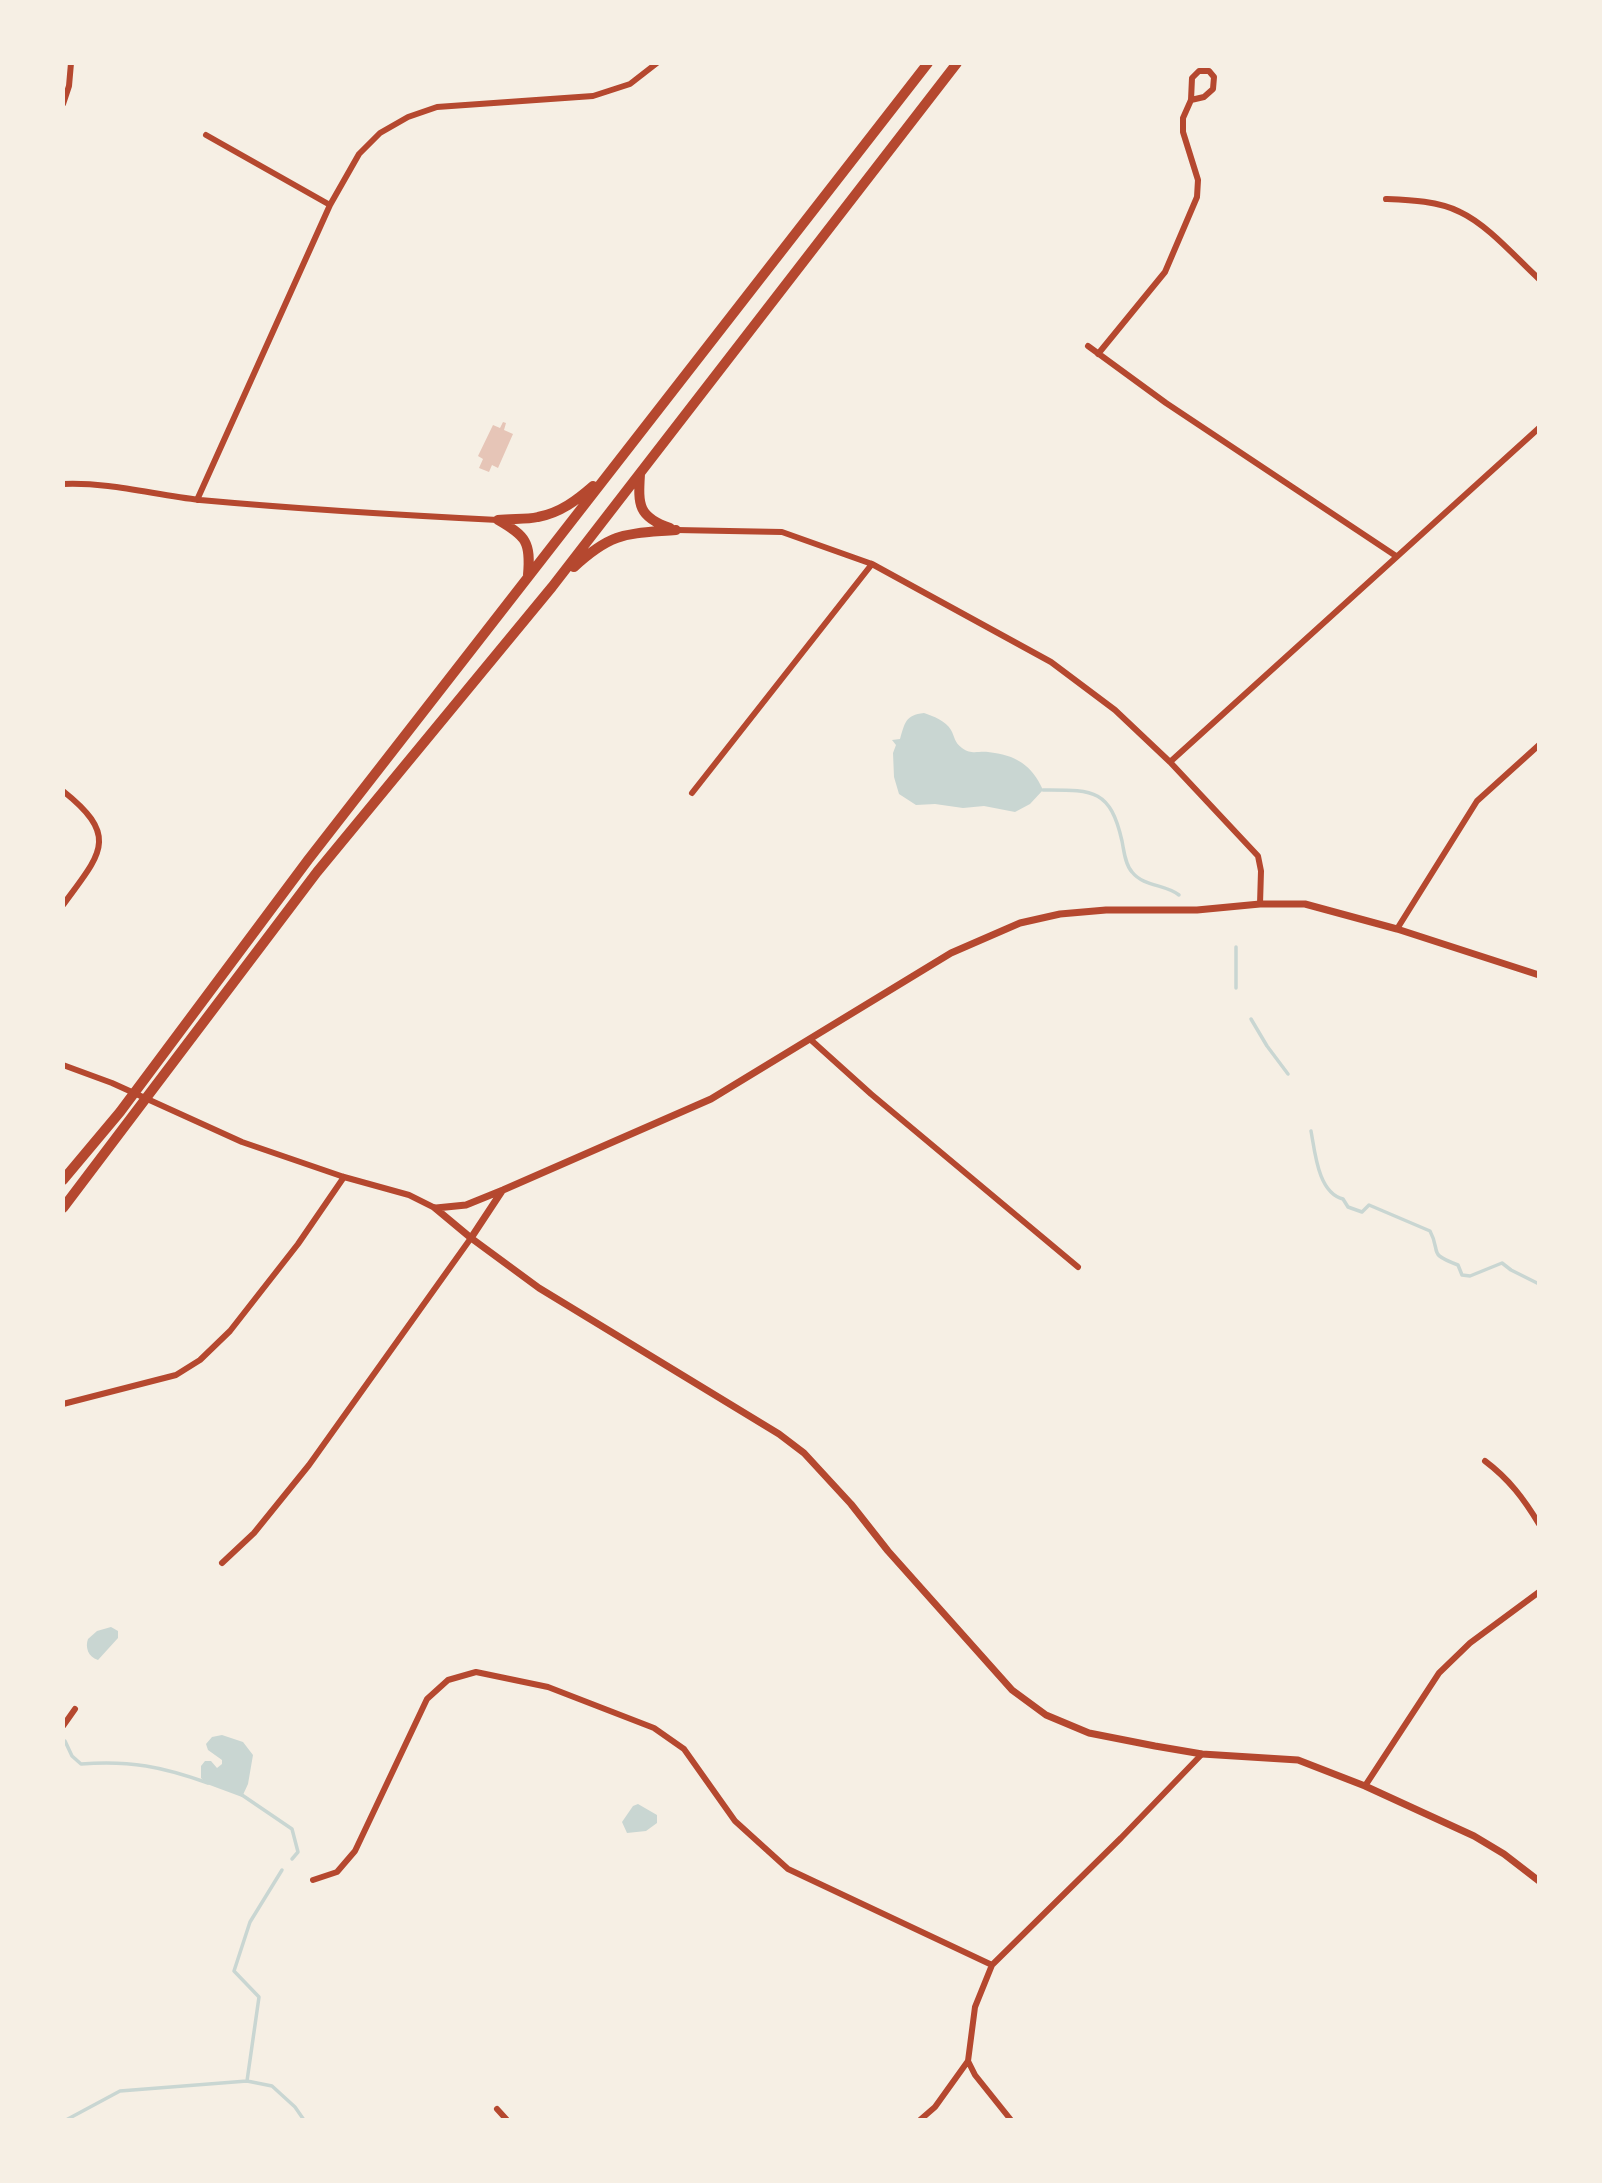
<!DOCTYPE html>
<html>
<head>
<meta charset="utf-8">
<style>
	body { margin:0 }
	#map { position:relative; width:1602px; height:2183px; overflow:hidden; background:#f6efe4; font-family:Georgia,serif }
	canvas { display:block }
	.frame { position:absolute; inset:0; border:65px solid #f6efe4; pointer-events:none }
</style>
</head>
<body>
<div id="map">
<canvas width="1602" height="2183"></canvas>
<div class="frame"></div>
</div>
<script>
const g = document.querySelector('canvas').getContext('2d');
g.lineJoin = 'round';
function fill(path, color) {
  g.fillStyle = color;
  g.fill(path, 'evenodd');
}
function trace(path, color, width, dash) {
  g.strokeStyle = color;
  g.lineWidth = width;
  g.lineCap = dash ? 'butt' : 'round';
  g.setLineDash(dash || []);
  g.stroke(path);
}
const water = new Path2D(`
	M 924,713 C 933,716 946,721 951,730 C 955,737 954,742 962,748 C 972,755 977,751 988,752 C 1016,755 1032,765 1043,790 L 1030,804 L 1015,812 L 984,806 L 963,808 L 935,804 L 916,805 L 899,794 L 894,777 L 893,753 L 896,745 L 892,740 L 900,739 C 905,723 905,715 924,713 Z
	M 111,1627 L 118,1631 L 118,1638 L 98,1660 C 88,1657 85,1647 88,1639 L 97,1631 Z
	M 222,1735 L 243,1742 L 253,1755 L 248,1784 L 242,1797 L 207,1784 L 201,1778 L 201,1766 L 205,1761 L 211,1761 L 217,1768 L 222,1764 L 222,1760 L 208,1750 L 206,1744 L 212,1737 Z
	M 638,1804 L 657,1815 L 657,1823 L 646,1831 L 627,1833 L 622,1822 L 633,1806 Z`);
const stream = new Path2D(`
	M 1043,790 C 1092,790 1110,788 1122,841 C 1124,851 1125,864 1132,872 C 1144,887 1165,884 1179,895
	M 1236,947 L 1236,988
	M 1251,1019 L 1267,1046 L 1288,1074
	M 1311,1131 C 1315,1152 1318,1193 1343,1199 L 1348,1207 L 1362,1212 L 1369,1205 L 1430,1231 C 1442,1253 1426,1253 1458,1265 L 1462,1275 L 1470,1276 L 1502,1263 L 1511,1270 L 1539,1284
	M 65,1741 L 72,1756 L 81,1764 C 130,1760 163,1767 208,1783
	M 242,1795 L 292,1829 L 298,1852 L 292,1859
	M 247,2081 L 259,1997 L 234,1971 L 250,1922 L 282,1870
	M 66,2120 L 120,2091 L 247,2081 L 272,2086 L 295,2107 L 304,2120`);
const building = new Path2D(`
	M 503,422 L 506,423 L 504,430 L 513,434 L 498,468 L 492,465 L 489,472 L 479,468 L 483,459 L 478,456 L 493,425 L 500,428 Z`);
const minor = new Path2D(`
	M 63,104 L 69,86 L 71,63
	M 206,135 L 330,205
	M 1386,199 C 1410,200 1438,201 1460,212 C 1488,225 1516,258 1539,279
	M 1088,346 L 1166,403 L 1396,556
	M 1098,354 L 1165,272 L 1197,197 L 1198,180 L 1183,132 L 1183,118 L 1191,100 L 1192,78 L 1199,71 L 1209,71 L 1214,77 L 1213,89 L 1204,97 L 1191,100
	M 63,484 C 110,482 154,495 200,500 C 299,509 398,515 498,520
	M 197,500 L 330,205 L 359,154 L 380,133 L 408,117 L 437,107 L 593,96 L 630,84 L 657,63
	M 676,530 L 782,532 L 872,564 L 1051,662 L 1115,710 L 1170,762 L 1258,856 L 1261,871 L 1260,904
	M 1170,762 L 1539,428
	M 63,791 C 121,837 100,854 63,905
	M 692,793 L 872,564
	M 1397,929 L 1477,801 L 1539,745
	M 811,1040 L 871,1094 L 1078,1267
	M 63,1065 L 112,1083 L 242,1142 L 344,1177 L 409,1195 L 435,1208
	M 63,1404 L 176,1375 L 200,1360 L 230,1331 L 298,1244 L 344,1177
	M 1485,1461 C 1509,1479 1524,1499 1539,1524
	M 222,1563 L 254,1533 L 309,1465 L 471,1238
	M 63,1726 L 75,1709
	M 1365,1786 L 1439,1673 L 1470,1643 L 1539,1592
	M 313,1880 L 337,1872 L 355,1851 L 427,1699 L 448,1680 L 476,1672 L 548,1687 L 654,1728 L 684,1749 L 735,1821 L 788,1869 L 992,1965
	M 968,2061 L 975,2075 L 1011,2120
	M 497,2109 L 507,2120
	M 920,2120 L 935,2107 L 968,2061 L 975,2007 L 992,1965 L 1121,1838 L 1202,1754`);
const tertiary = new Path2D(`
	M 435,1208 L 471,1238 L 539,1288 L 779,1434 L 804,1453 L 851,1504 L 888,1551 L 1012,1690 L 1046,1715 L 1089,1733 L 1155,1746 L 1202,1754 L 1298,1760 L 1365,1786 L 1474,1836 L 1504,1854 L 1539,1881
	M 436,1208 L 466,1205 L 503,1190 L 711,1099 L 951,953 L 1020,923 L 1060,914 L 1106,910 L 1197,910 L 1260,904 L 1305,904 L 1397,929 L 1539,975
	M 471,1238 L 502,1191`);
const motorway = new Path2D(`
	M 640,474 C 638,505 638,517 670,528
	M 498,520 C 511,518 525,520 538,517 C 560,513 577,500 593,486
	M 498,520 C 526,536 531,542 528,575
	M 574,567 C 613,531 627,534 676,530
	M 63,1180 L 120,1112 L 308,860 L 928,63
	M 63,1208 L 317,872 L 552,587 L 957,63`);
fill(water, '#c9d6d2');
trace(stream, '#c9d6d2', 3.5);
fill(building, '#e6c5b7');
trace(minor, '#b5482f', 6);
trace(tertiary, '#b5482f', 7);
trace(motorway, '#b5482f', 10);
</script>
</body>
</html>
